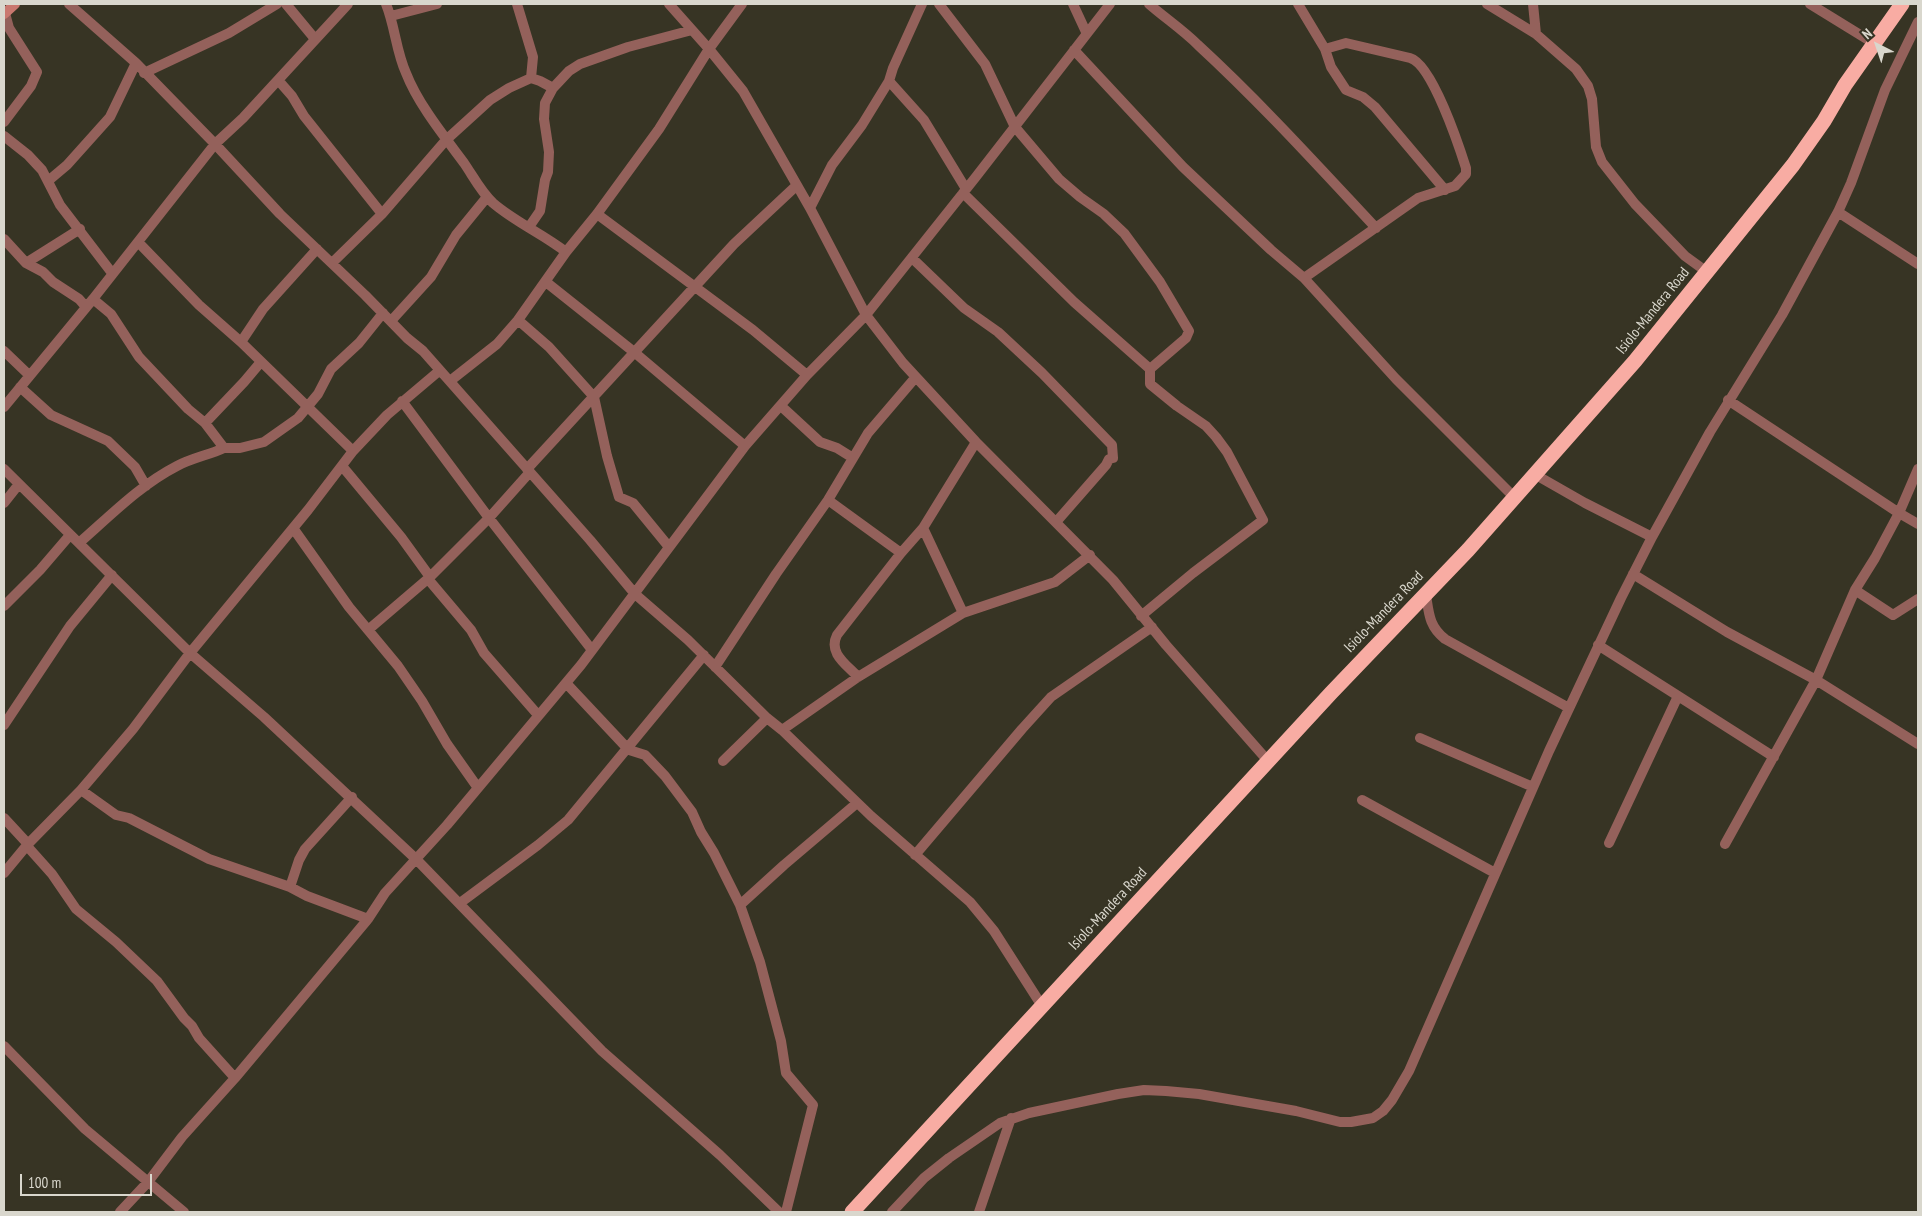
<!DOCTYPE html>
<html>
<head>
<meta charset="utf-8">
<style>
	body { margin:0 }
	#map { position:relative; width:1922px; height:1216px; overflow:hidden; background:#373424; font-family:"PT Sans Narrow",sans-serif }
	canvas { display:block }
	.frame { position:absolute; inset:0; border:5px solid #d9d7cd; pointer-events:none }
	.north { position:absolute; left:1852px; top:20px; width:50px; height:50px; -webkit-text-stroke:4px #373424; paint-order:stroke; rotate:319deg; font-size:14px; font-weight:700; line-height:20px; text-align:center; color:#d9d7cd }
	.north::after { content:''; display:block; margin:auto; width:18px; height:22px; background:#d9d7cd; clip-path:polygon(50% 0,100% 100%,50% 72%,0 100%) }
	.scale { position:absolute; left:20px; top:1174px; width:132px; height:22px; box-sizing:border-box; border:2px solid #d9d7cd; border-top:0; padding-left:6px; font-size:15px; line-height:18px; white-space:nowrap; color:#d9d7cd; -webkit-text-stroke:4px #373424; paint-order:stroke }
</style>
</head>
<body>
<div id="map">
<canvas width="1922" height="1216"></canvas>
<div class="frame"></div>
<div class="north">N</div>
<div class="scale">100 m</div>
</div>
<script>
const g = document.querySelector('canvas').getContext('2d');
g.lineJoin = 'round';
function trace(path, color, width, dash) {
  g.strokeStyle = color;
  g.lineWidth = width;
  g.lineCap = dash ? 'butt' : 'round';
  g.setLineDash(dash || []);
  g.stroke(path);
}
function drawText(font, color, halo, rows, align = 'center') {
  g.font = font + ' "PT Sans Narrow",sans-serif';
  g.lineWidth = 4;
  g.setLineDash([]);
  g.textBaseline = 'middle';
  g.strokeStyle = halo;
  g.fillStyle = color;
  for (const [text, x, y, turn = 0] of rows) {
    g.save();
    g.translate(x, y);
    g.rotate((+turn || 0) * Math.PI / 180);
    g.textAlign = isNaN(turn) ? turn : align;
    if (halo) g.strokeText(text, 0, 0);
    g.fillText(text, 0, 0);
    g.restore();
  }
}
const street = new Path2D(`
	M 69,4 L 136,63 L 215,144 L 280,214 L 365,295 L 407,338 L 423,351 L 590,540 L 635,594 L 688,640 L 767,718 L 782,730 L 871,816 L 970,902 L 994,931 L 1042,1006
	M 286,4 L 315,39
	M 386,4 C 395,26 396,51 406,73 C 418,104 444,136 464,163 C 473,176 481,192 493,203 C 515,222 543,234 566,252
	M 517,4 L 533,57 L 531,78
	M 669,4 L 709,49 L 743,91 L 810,208 L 866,315 L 903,363 L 976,442 L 1113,580 L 1166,645 L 1268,761
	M 939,4 L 985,64 L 1015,127 L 1059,179 L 1080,197 L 1104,214 L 1124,233 L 1160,282 L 1189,331 L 1186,338 L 1150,369 L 1150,384 L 1177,406 L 1206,426 L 1216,437 L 1227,452 L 1263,520 L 1193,573 L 1141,616
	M 1073,4 L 1086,32
	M 1149,4 C 1165,18 1183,30 1198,45 C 1261,103 1318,166 1376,228
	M 1298,4 L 1325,49 L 1331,67 L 1346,90 L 1363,97 L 1375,107 L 1445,190
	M 1487,4 L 1536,34
	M 1533,4 L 1536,34 L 1576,69 L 1588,86 L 1592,99 L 1596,147 L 1602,162 L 1635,204 L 1685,256 L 1707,272
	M 1810,4 L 1875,44
	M 391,16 L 437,4
	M 1074,50 L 1183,167 L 1271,250 L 1304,278 L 1396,379 L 1515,498
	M 144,73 L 229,33 L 277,4
	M 278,80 L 292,96 L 304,116 L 382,214
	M 889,81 L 924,120 L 966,189
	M 4,122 L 31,86 L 37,72 L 9,28 L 5,13
	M 4,136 L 28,155 L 42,170 L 60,205 L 112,273
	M 48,181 L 67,165 L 110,117 L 136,63
	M 963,193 L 1074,302 L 1150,369
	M 810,208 L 832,165 L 862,125 L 889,81 L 893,68 L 922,4
	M 1838,212 L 1918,264
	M 597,214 L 753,330 L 807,375
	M 529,227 L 540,211 L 545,180 L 548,172 L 549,152 L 544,119 L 545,103 L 553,88 L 569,71 L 580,64 L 628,47 L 692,30
	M 4,239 L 26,263 L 43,272 L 53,282 L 79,299 L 86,307
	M 138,242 L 199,305 L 241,342 L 353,451
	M 912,258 L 964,308 L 998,332 L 1042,373 L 1112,445 L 1113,458 L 1109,459 L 1106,465 L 1057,521
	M 26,263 L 80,229
	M 332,263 L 382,214 L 446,140 L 490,100 L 509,88 L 531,78 L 540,81 L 553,88
	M 1304,278 L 1418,198 L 1455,186 L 1466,174 L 1466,168 C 1459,146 1432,64 1410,58 L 1346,43 L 1325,49
	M 546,282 L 634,352 L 745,446
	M 93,299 L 111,314 L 139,357 L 188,409 L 205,423 L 224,448 L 240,448 L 264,442 L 298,418 L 318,394 L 331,369 L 359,343 L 383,313
	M 518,320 L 549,347 L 594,397 L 607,456 L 619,497 L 633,503 L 669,547
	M 391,321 L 431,277 L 456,235 L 487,197
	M 241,342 L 263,309 L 317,249
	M 4,351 L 29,375
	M 450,381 L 497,344 L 518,320 L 566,252 L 597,214 L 659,129 L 709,49 L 742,4
	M 20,387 L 51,415 L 108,441 L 135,467 L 146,486
	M 402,401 L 489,518 L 592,650
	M 781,406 L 820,442 L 837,448 L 853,458
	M 4,407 L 93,299 L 215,144 L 243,118 L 348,4
	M 205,423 L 244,382 L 260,363
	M 342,466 L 401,537 L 430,577
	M 4,469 L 190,653 L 264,717 L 417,860 L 602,1051 L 720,1155 L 779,1212
	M 527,469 L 734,244 L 796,186
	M 1918,469 L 1899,513 L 1918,524
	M 1536,475 L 1585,503 L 1652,537
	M 828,500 L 901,553
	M 4,503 L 19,484
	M 293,528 L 349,607 L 398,666 L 422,701 L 447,744 L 478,788
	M 923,528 L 963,613
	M 79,543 C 110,516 140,485 177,466 C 192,458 209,455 224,448
	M 1633,574 L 1727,632 L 1816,680 L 1918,744
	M 428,579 L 471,630 L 484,653 L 538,715
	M 1855,590 L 1893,615 L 1918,599
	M 1426,595 C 1429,614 1429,626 1445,639 L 1569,708
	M 4,606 L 40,570 L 70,535
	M 368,630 L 430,577 L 489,518 L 530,472
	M 1598,645 L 1774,757
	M 715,667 L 776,574 L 828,500 L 868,433 L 915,378
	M 858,677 C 846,664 828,653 837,635 L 901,553 L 923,528 L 976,442
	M 566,683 L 627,748
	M 4,725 L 70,626 L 112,575
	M 782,730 L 858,677 L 963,613 L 1055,582 L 1090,555
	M 1420,738 L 1533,787
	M 626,749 L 645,755 L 665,776 L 692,812 L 701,832 L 714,853 L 740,905 L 760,962 L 781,1041 L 786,1073 L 813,1105 L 786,1212
	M 723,761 L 767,718
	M 81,790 L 116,815 L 129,818 L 209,859 L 290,887 L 307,896 L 368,919
	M 1362,800 L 1495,873
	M 4,818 L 28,844
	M 1609,843 L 1678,696
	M 1725,844 L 1816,680 L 1855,590 L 1875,558 L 1899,513 L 1728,400
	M 27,846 L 52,874 L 76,909 L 116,942 L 157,981 L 184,1018 L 192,1026 L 199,1038 L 235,1078
	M 915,855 L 1022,729 L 1051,697 L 1152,627
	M 4,873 L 28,844 L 81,790 L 133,729 L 190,653 L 308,510 L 353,451 L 387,415 L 439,371
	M 290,887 L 299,860 L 305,849 L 352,797
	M 460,903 L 538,845 L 568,820 L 704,655
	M 740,905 L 784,865 L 857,803
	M 4,1046 L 85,1129 L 184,1212
	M 120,1212 L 148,1182 L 182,1137 L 235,1078 L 368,919 L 385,893 L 447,825 L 581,665 L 745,446 L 807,375 L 866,315 L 975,178 L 1110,4
	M 892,1212 L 924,1178 L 949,1158 L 1000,1123 L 1029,1113 L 1118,1094 L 1144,1090 L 1166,1091 L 1199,1094 L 1296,1111 L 1340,1122 L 1351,1122 L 1373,1118 L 1383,1111 L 1392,1100 L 1409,1071 L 1549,751 L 1621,598 L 1652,537 L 1710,432 L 1782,315 L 1838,212 L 1851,183 L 1885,90 L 1918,22
	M 979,1212 L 1011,1118`);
const secondary = new Path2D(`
	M 4,14 L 15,4`);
const highway = new Path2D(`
	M 852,1212 L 1331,693 L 1468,550 L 1635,361 L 1793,165 L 1824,121 L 1845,85 L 1902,4`);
const streetNames = [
	["Isiolo-Mandera Road",1653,311,-51],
	["Isiolo-Mandera Road",1384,612,-46],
	["Isiolo-Mandera Road",1108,909,-47]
];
trace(street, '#94615b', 10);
trace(secondary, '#c9786f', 10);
trace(highway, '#f8aca3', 15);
drawText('15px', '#d9d7cd', '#373424', streetNames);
</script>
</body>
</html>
